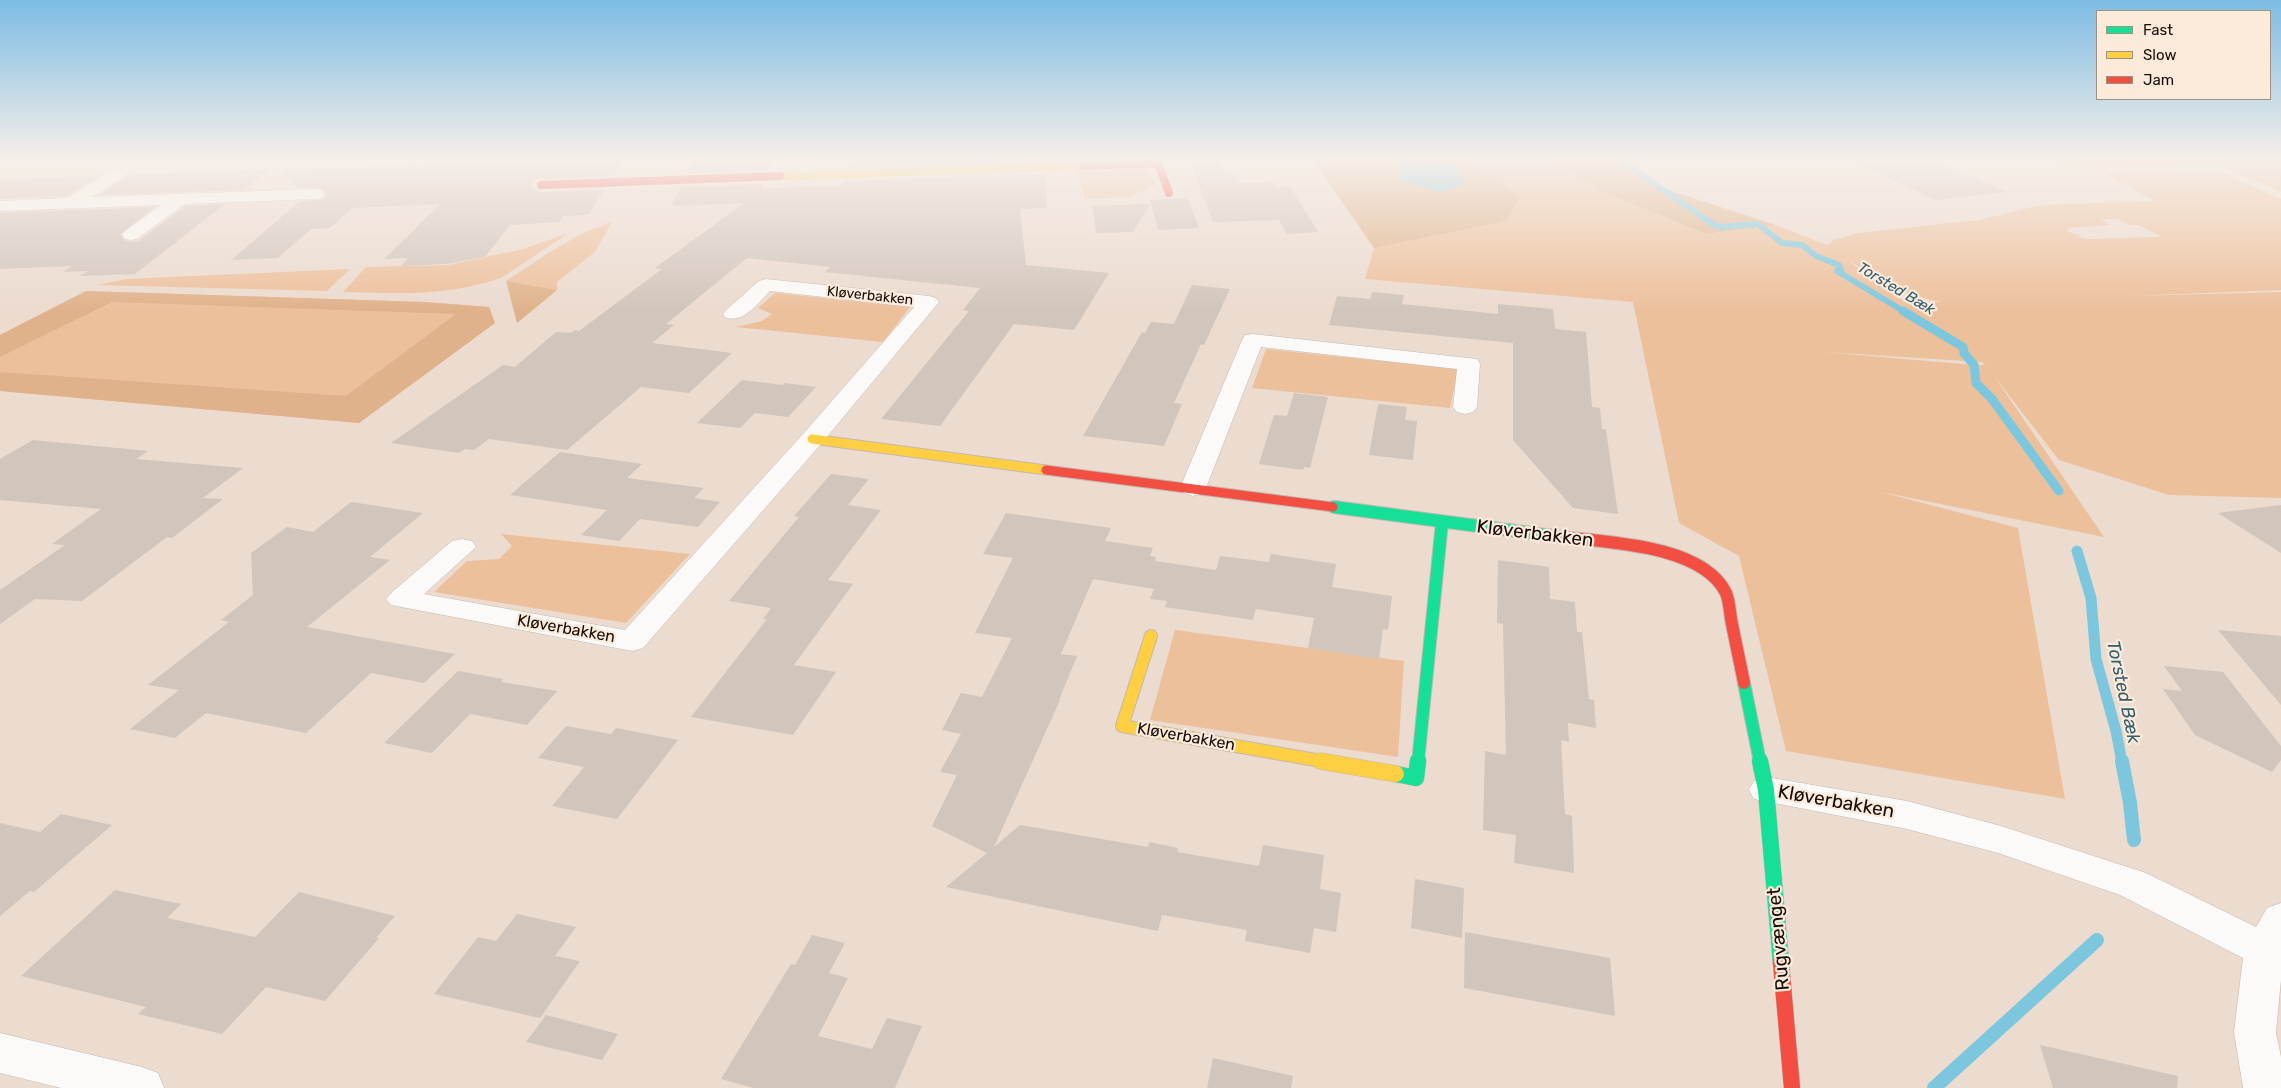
<!DOCTYPE html>
<html>
<head>
<meta charset="utf-8">
<style>
	body { margin:0 }
	#map { position:relative; width:2281px; height:1088px; overflow:hidden; background:#ecdbcf; font-family:Rubik,sans-serif }
	canvas { display:block }
	.legend { position:absolute; left:2096px; top:10px; width:175px; height:90px; box-sizing:border-box; background:#fceadb; border:1px solid #a09185; margin:0; padding:6px 9px; list-style:none; font-size:15px; color:#160c05 }
	.legend li { display:flex; align-items:center; gap:10px; height:25px }
	.legend b { width:25px; border:1px solid #a09185 }
</style>
</head>
<body>
<div id="map">
<canvas width="2281" height="1088"></canvas>
<ul class="legend">
<li><b style="height:6px;background:#16e098"></b>Fast</li>
<li><b style="height:6px;background:#ffcf43"></b>Slow</li>
<li><b style="height:6px;background:#f24e42"></b>Jam</li>
</ul>
</div>
<script>
const g = document.querySelector('canvas').getContext('2d');
g.lineJoin = 'round';
function fill(path, color) {
  g.fillStyle = color;
  g.fill(path, 'evenodd');
}
function trace(path, color, width, dash) {
  g.strokeStyle = color;
  g.lineWidth = width;
  g.lineCap = dash ? 'butt' : 'round';
  g.setLineDash(dash || []);
  g.stroke(path);
}
function drawText(font, color, halo, rows, align = 'center') {
  g.font = font + ' Rubik,sans-serif';
  g.lineWidth = 4.5;
  g.setLineDash([]);
  g.textBaseline = 'middle';
  g.strokeStyle = halo;
  g.fillStyle = color;
  for (const [text, x, y, turn = 0] of rows) {
    g.save();
    g.translate(x, y);
    g.rotate((+turn || 0) * Math.PI / 180);
    g.textAlign = isNaN(turn) ? turn : align;
    if (halo) g.strokeText(text, 0, 0);
    g.fillText(text, 0, 0);
    g.restore();
  }
}
const green = new Path2D(`
	M 1470,159 L 1555,159 L 1598,190 L 1706,234 L 1776,225 L 1827,245 L 1834,240 L 1858,233 L 1979,220 L 2042,205 L 2155,201 L 2104,173 L 2219,171 L 2281,199 L 2281,290 L 2129,296 L 2281,292 L 2281,498 L 2169,495 L 2059,460 L 1994,376 L 2104,537 L 1881,492 L 2018,528 L 2065,799 L 1786,751 L 1739,556 L 1679,523 L 1633,302 L 1365,279 L 1374,248 L 1507,221 L 1520,198 ZM 2101,219 L 2117,219 L 2130,225 L 2139,225 L 2162,237 L 2086,239 L 2076,236 L 2081,236 L 2066,231 L 2070,230 L 2067,228 L 2110,225 ZM 1849,261 L 1914,296 L 1941,302 L 1905,302 ZM 1823,352 L 1982,362 L 1985,365 L 1974,365 Z
	M 1144,168 L 1150,172 L 1155,185 L 1129,197 L 1085,199 L 1077,171 Z
	M 2227,168 L 2281,168 L 2281,192 Z
	M 612,222 L 595,252 L 557,282 L 557,290 L 506,281 C 540,259 573,234 612,222 Z
	M 569,233 L 501,278 C 445,297 401,293 343,292 L 366,267 L 448,265 L 523,249 Z
	M 350,269 L 327,291 L 98,285 L 126,279 Z
	M 86,291 L 424,302 L 489,307 L 495,323 L 359,423 L 0,391 L 0,335 Z
	M 775,293 L 910,307 L 883,342 L 736,327 L 762,321 L 772,314 L 758,308 Z
	M 1266,349 L 1458,369 L 1450,408 L 1252,388 Z
	M 501,534 L 690,554 L 626,623 L 434,592 L 467,561 L 499,559 L 512,546 Z
	M 1175,630 L 1404,661 L 1398,757 L 1150,720 Z`);
const forest = new Path2D(`
	M 1312,159 L 1470,159 L 1520,198 L 1507,221 L 1374,248 Z
	M 1555,159 L 1617,159 L 1662,188 L 1776,225 L 1706,234 L 1598,190 Z
	M 506,281 L 557,290 L 517,323 Z
	M 86,291 L 424,302 L 489,307 L 495,323 L 359,423 L 0,391 L 0,372 L 346,396 L 456,314 L 112,302 L 0,357 L 0,335 Z`);
const water = new Path2D(`
	M 1397,159 L 1438,159 L 1456,167 L 1465,184 L 1441,192 L 1401,181 Z`);
const streamFar3 = new Path2D(`
	M 1619,159 L 1711,223 L 1719,227 L 1758,224 L 1782,243 L 1802,245 L 1816,256 L 1839,265 L 1841,270 L 1837,271 L 1905,312`);
const streamFar2 = new Path2D(`
	M 1903,311 L 1963,347 L 1964,353 L 1974,365 L 1976,383 L 1992,399 L 2059,491`);
const streamFar1 = new Path2D(`
	M 2077,551 L 2091,598 L 2096,659 L 2116,731 L 2122,762`);
const stream = new Path2D(`
	M 2122,761 L 2130,803 L 2134,840
	M 1934,1088 L 2097,940`);
const building = new Path2D(`
	M 624,159 L 613,176 L 535,179 L 531,186 L 535,191 L 541,192 L 604,190 L 588,215 L 564,216 L 559,222 L 510,225 L 485,257 L 447,264 L 401,266 L 408,258 L 384,259 L 440,204 L 352,208 L 330,228 L 311,229 L 278,258 L 231,260 L 299,202 L 324,199 L 326,193 L 322,188 L 297,188 L 282,170 L 480,164 L 483,160 Z
	M 696,159 L 772,159 L 768,170 L 688,173 Z
	M 849,159 L 1046,159 L 1046,161 L 847,168 Z
	M 1845,159 L 1930,159 L 2007,192 L 1936,200 Z
	M 1219,163 L 1223,171 L 1233,172 L 1239,183 L 1273,182 L 1275,187 L 1290,186 L 1318,232 L 1287,234 L 1279,220 L 1213,222 L 1191,164 Z
	M 270,169 L 244,190 L 99,195 L 129,175 Z
	M 1046,174 L 1047,208 L 1020,209 L 1026,265 L 1109,273 L 1074,330 L 1014,324 L 940,426 L 881,419 L 969,311 L 963,310 L 980,288 L 825,272 L 830,267 L 747,258 L 666,324 L 674,325 L 652,343 L 732,353 L 689,393 L 641,387 L 567,450 L 489,439 L 474,450 L 465,449 L 459,453 L 391,443 L 503,365 L 515,367 L 556,332 L 571,333 L 575,330 L 579,331 L 662,269 L 655,268 L 744,203 L 671,206 L 681,187 L 763,184 L 761,191 L 765,188 L 845,185 L 845,181 Z
	M 99,176 L 66,196 L 0,199 L 0,180 Z
	M 1188,198 L 1199,228 L 1158,230 L 1150,200 Z
	M 225,204 L 135,274 L 80,276 L 88,271 L 63,272 L 72,266 L 0,269 L 0,213 L 155,207 L 120,234 L 124,240 L 131,242 L 138,241 L 186,206 Z
	M 1150,204 L 1133,232 L 1096,233 L 1092,206 Z
	M 1192,285 L 1230,289 L 1204,345 L 1201,344 L 1174,403 L 1182,404 L 1164,446 L 1083,436 L 1142,332 L 1145,333 L 1151,322 L 1174,324 Z
	M 1372,292 L 1404,295 L 1402,304 L 1498,314 L 1498,304 L 1553,309 L 1555,329 L 1586,332 L 1592,407 L 1600,408 L 1602,429 L 1606,430 L 1618,514 L 1573,508 L 1513,440 L 1513,343 L 1329,325 L 1337,296 L 1370,299 Z
	M 742,380 L 783,385 L 784,383 L 816,387 L 788,417 L 755,413 L 740,428 L 697,423 Z
	M 1294,393 L 1328,397 L 1310,468 L 1304,467 L 1303,470 L 1259,464 L 1274,415 L 1287,416 Z
	M 1378,404 L 1407,407 L 1405,420 L 1417,421 L 1413,460 L 1369,455 Z
	M 33,440 L 148,451 L 136,459 L 243,468 L 203,498 L 223,499 L 172,538 L 167,537 L 82,601 L 35,599 L 0,624 L 0,590 L 65,545 L 52,544 L 101,509 L 0,500 L 0,459 Z
	M 560,452 L 642,464 L 627,478 L 704,488 L 694,498 L 720,502 L 698,527 L 640,519 L 619,541 L 581,535 L 607,510 L 510,495 Z
	M 831,474 L 869,479 L 848,505 L 881,510 L 828,580 L 853,584 L 794,665 L 836,672 L 793,735 L 691,717 L 767,619 L 763,619 L 771,608 L 729,601 L 799,517 L 794,516 Z
	M 351,502 L 423,513 L 370,557 L 390,560 L 307,627 L 455,654 L 424,683 L 371,673 L 306,733 L 206,713 L 175,738 L 130,729 L 179,690 L 148,685 L 229,622 L 221,620 L 253,595 L 251,553 L 287,527 L 313,532 Z
	M 2281,505 L 2281,553 L 2218,513 Z
	M 1006,513 L 1111,528 L 1105,541 L 1153,548 L 1150,556 L 1156,557 L 1155,561 L 1216,570 L 1220,556 L 1269,562 L 1271,554 L 1336,564 L 1332,587 L 1392,596 L 1388,630 L 1383,629 L 1379,659 L 1308,648 L 1314,618 L 1256,609 L 1253,620 L 1165,607 L 1167,601 L 1150,599 L 1154,589 L 1093,579 L 1061,654 L 1077,656 L 1059,700 L 1060,700 L 994,847 L 1020,825 L 1148,847 L 1149,842 L 1178,848 L 1177,852 L 1259,866 L 1263,845 L 1324,855 L 1320,889 L 1341,893 L 1336,932 L 1314,928 L 1310,953 L 1245,941 L 1247,930 L 1162,915 L 1158,931 L 946,887 L 987,853 L 932,826 L 957,775 L 940,772 L 961,734 L 942,730 L 961,693 L 982,697 L 1012,638 L 975,633 L 1013,558 L 983,554 Z
	M 1498,560 L 1549,567 L 1550,599 L 1575,602 L 1577,632 L 1582,632 L 1589,699 L 1594,700 L 1596,728 L 1568,723 L 1569,742 L 1561,740 L 1565,814 L 1572,816 L 1574,873 L 1514,863 L 1516,835 L 1483,830 L 1485,751 L 1506,755 L 1503,624 L 1497,623 Z
	M 2218,630 L 2281,636 L 2281,705 Z
	M 2164,666 L 2223,672 L 2281,746 L 2281,760 L 2272,772 L 2195,735 L 2163,689 L 2182,691 Z
	M 458,671 L 503,679 L 501,682 L 557,691 L 527,725 L 470,714 L 432,753 L 384,743 Z
	M 566,726 L 611,734 L 616,728 L 678,740 L 617,819 L 552,806 L 584,767 L 538,758 Z
	M 61,814 L 112,825 L 34,892 L 30,891 L 0,916 L 0,823 L 40,832 Z
	M 1415,879 L 1464,888 L 1462,938 L 1411,928 Z
	M 115,890 L 181,904 L 167,918 L 255,937 L 299,892 L 395,916 L 376,938 L 379,938 L 325,1001 L 266,987 L 222,1034 L 138,1014 L 146,1007 L 21,976 Z
	M 517,914 L 576,927 L 555,956 L 580,961 L 540,1018 L 434,994 L 478,937 L 496,941 Z
	M 1465,932 L 1610,958 L 1615,1016 L 1464,988 Z
	M 812,935 L 845,943 L 829,973 L 848,978 L 818,1036 L 872,1049 L 887,1018 L 922,1026 L 895,1088 L 754,1088 L 721,1079 L 791,964 L 795,965 Z
	M 546,1015 L 618,1034 L 602,1060 L 526,1042 Z
	M 2040,1045 L 2178,1076 L 2177,1088 L 2053,1088 Z
	M 1213,1058 L 1293,1076 L 1291,1088 L 1207,1088 Z`);
const street = new Path2D(`
	M 131,159 L 150,159 L 92,197 L 316,189 L 322,190 L 324,194 L 322,198 L 316,199 L 185,204 L 137,239 L 131,240 L 125,239 L 122,235 L 125,231 L 161,205 L 0,211 L 0,201 L 67,198 Z
	M 802,159 L 818,159 L 811,179 L 799,179 L 797,176 Z
	M 766,279 L 929,296 L 936,298 L 939,302 L 821,444 L 643,648 L 632,651 L 391,605 L 386,599 L 391,593 L 452,541 L 462,539 L 472,541 L 476,547 L 424,594 L 625,630 L 803,434 L 914,307 L 770,291 C 758,303 744,323 726,318 L 723,314 L 726,310 L 759,281 Z
	M 1253,334 L 1477,359 L 1480,364 L 1477,407 L 1473,412 L 1465,414 L 1457,412 L 1453,407 L 1457,369 L 1261,347 L 1206,488 L 1202,493 L 1193,496 L 1184,493 L 1180,488 L 1242,340 L 1245,335 Z
	M 1766,777 L 1907,801 L 2001,826 L 2146,873 L 2256,927 L 2267,908 L 2281,903 L 2281,980 L 2276,1032 L 2281,1057 L 2281,1088 L 2243,1088 L 2234,1032 L 2243,958 L 2120,895 L 1998,853 L 1907,829 L 1754,799 L 1749,790 L 1754,781 Z
	M 0,1033 L 142,1067 L 158,1073 L 164,1088 L 61,1088 L 0,1073 Z`);
const fastFar2 = new Path2D(`
	M 1333,507 L 1344,508`);
const fastFar1 = new Path2D(`
	M 1334,507 L 1561,537
	M 1744,683 L 1760,762
	M 1418,762 L 1442,522`);
const fast = new Path2D(`
	M 1760,761 L 1766,790 L 1781,963
	M 1396,774 L 1416,778 L 1418,761`);
const slowFar3 = new Path2D(`
	M 2052,159 L 2103,163 L 2281,161
	M 780,176 L 1084,166`);
const slowFar2 = new Path2D(`
	M 812,439 L 1046,470`);
const slowFar1 = new Path2D(`
	M 1151,636 L 1122,726 L 1327,762`);
const slow = new Path2D(`
	M 1320,761 L 1396,774`);
const jamFar3 = new Path2D(`
	M 1084,166 L 1158,163 L 1169,193
	M 541,185 L 780,176`);
const jamFar2 = new Path2D(`
	M 1046,470 L 1333,507`);
const jamFar1 = new Path2D(`
	M 1561,537 C 1607,542 1703,545 1726,593 C 1729,600 1730,611 1731,619 C 1735,640 1740,662 1744,683`);
const jam = new Path2D(`
	M 1781,963 L 1792,1088`);
const farStreetnames = [
	["Kløverbakken",870,296,6]
];
const farWaternames = [
	["Torsted Bæk",1896,289,31]
];
const streetNames = [
	["Kløverbakken",566,629,10],
	["Kløverbakken",1186,737,10]
];
const waterNames = [
	["Torsted Bæk",2123,692,78]
];
const nearStreetnames = [
	["Kløverbakken",1535,534,7],
	["Kløverbakken",1836,802,10],
	["Rugvænget",1779,939,-95]
];
fill(green, '#edc09c');
fill(forest, '#e0b28b');
fill(water, '#7dc7de');
trace(streamFar3, '#7dc7de', 6);
trace(streamFar2, '#7dc7de', 9);
trace(streamFar1, '#7dc7de', 11);
trace(stream, '#7dc7de', 14);
fill(building, '#d2c5bb');
trace(street, '#c4b8ae', 1);
trace(fastFar2, '#c4b8ae', 11);
trace(fastFar1, '#c4b8ae', 14);
trace(fast, '#c4b8ae', 17);
trace(slowFar3, '#c4b8ae', 8);
trace(slowFar2, '#c4b8ae', 11);
trace(slowFar1, '#c4b8ae', 14);
trace(slow, '#c4b8ae', 17);
trace(jamFar3, '#c4b8ae', 8);
trace(jamFar2, '#c4b8ae', 11);
trace(jamFar1, '#c4b8ae', 14);
trace(jam, '#c4b8ae', 17);
fill(street, '#fcfaf8');
trace(fastFar2, '#16e098', 9);
trace(fastFar1, '#16e098', 12);
trace(fast, '#16e098', 16);
trace(slowFar3, '#ffcf43', 8);
trace(slowFar2, '#ffcf43', 9);
trace(slowFar1, '#ffcf43', 12);
trace(slow, '#ffcf43', 16);
trace(jamFar3, '#f24e42', 8);
trace(jamFar2, '#f24e42', 9);
trace(jamFar1, '#f24e42', 12);
trace(jam, '#f24e42', 16);
const sky = g.createLinearGradient(0, 0, 0, 311);
sky.addColorStop(0, '#7dbce4');
sky.addColorStop(0.51, '#f6efe9');
sky.addColorStop(1, '#f6efe900');
g.fillStyle = sky;
g.fillRect(0, 0, 2281, 311);
drawText('14px', '#160c05', '#fceadb', farStreetnames);
drawText('italic 15px', '#2f5e6f', '#fceadb', farWaternames);
drawText('16px', '#160c05', '#fceadb', streetNames);
drawText('italic 18px', '#2f5e6f', '#fceadb', waterNames);
drawText('19px', '#160c05', '#fceadb', nearStreetnames);
</script>
</body>
</html>
